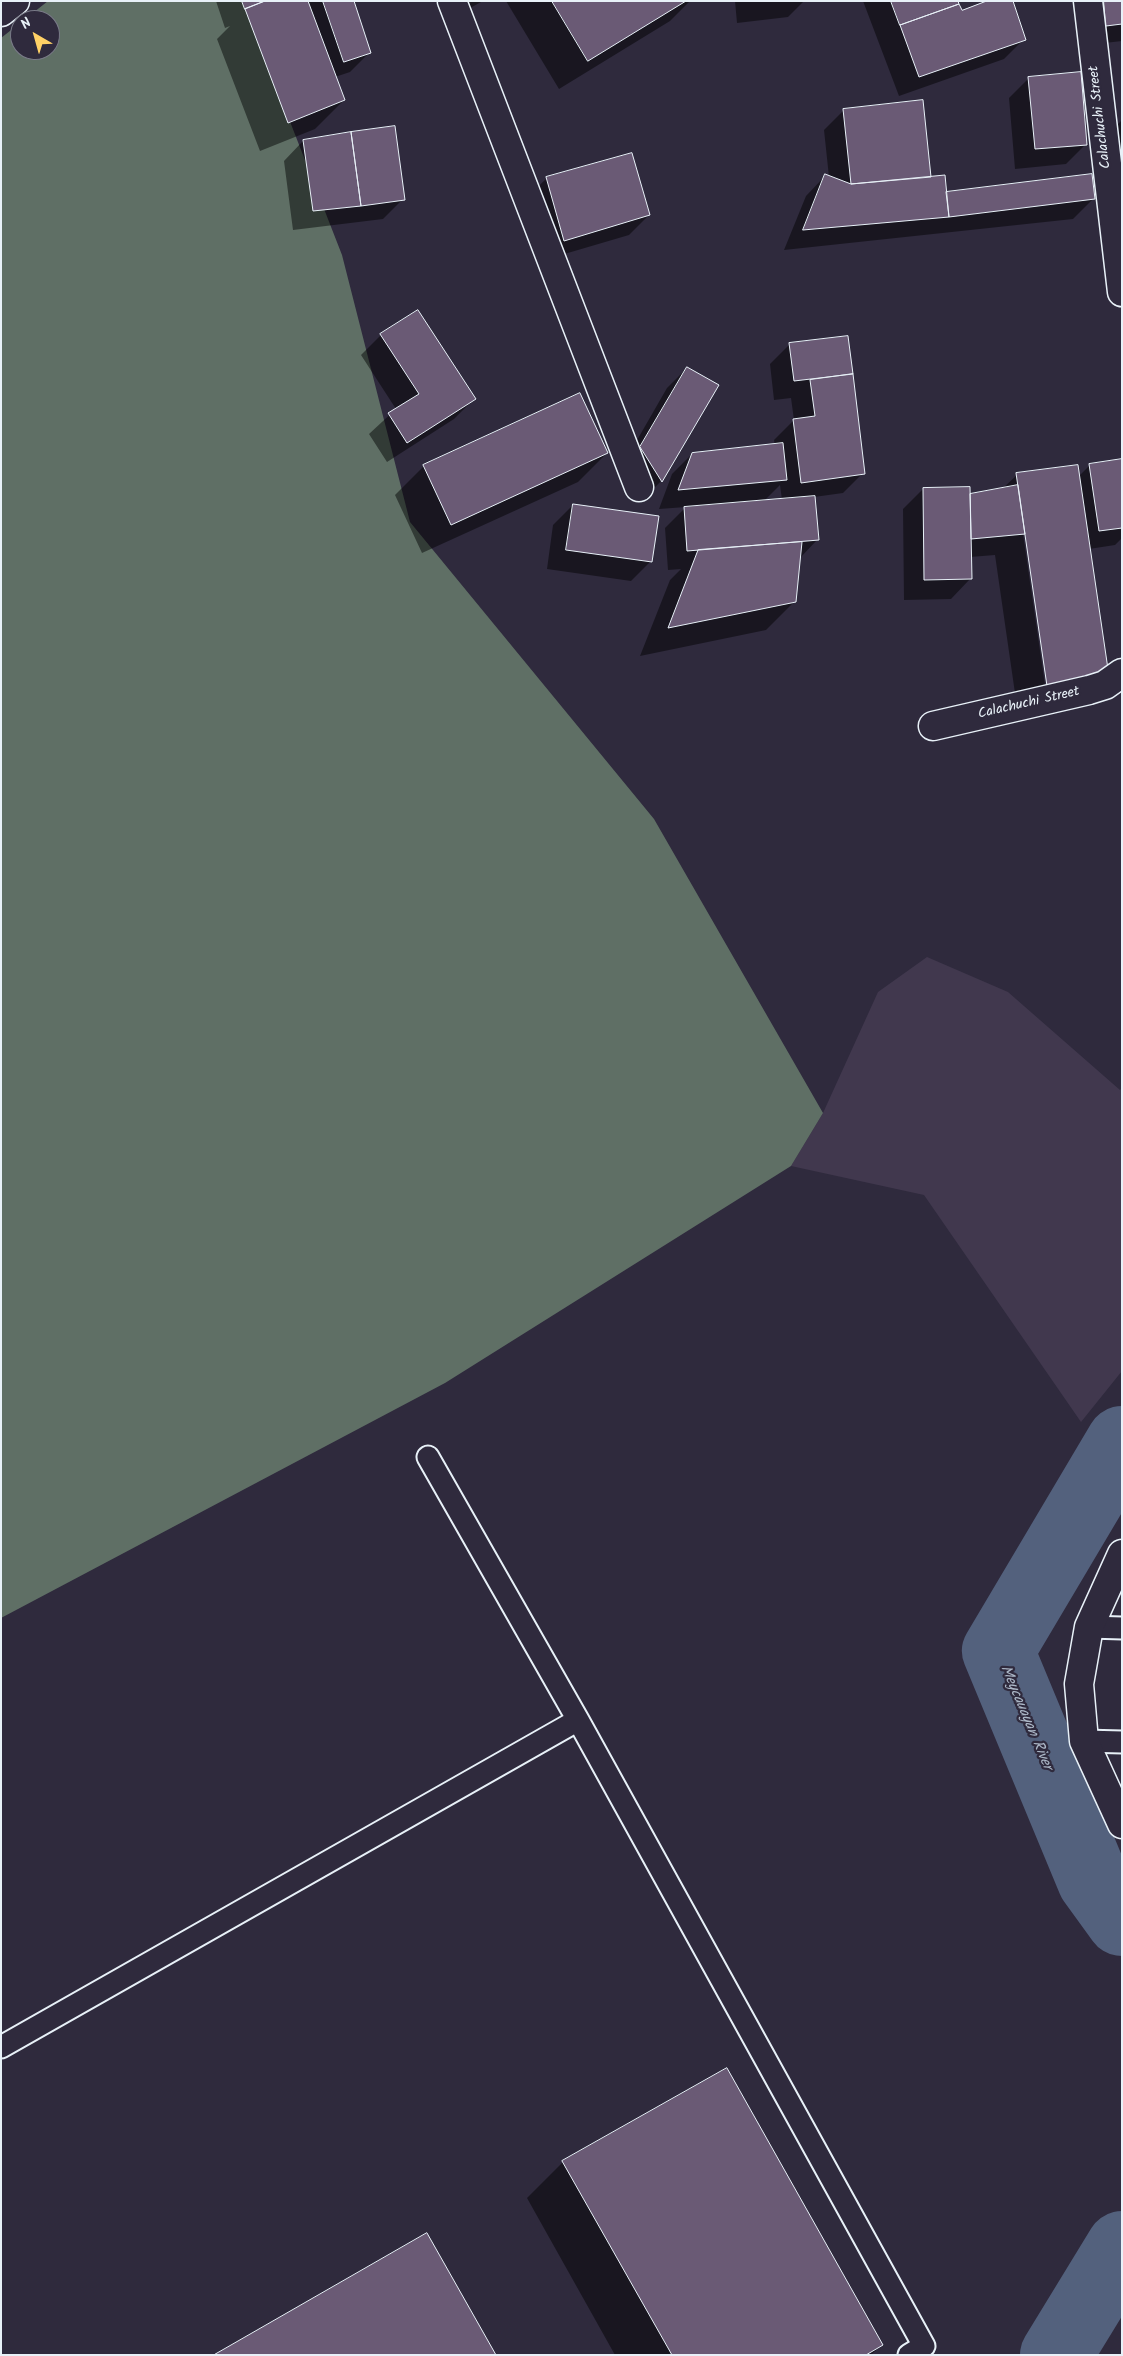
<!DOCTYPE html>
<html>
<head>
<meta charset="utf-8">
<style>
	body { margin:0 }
	#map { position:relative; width:1123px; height:2356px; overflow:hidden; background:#2f2a3d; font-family:Kalam,sans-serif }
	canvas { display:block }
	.frame { position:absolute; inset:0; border:2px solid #e8f1f8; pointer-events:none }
	.north { position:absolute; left:10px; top:10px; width:50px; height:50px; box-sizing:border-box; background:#2f2a3d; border:1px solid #797a88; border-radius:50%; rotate:322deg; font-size:14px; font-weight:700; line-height:20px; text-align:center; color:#e8f1f8 }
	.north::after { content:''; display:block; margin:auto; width:18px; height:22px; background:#ffd166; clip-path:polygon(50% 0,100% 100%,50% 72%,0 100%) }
</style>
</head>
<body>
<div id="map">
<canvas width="1123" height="2356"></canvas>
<div class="frame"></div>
<div class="north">N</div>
</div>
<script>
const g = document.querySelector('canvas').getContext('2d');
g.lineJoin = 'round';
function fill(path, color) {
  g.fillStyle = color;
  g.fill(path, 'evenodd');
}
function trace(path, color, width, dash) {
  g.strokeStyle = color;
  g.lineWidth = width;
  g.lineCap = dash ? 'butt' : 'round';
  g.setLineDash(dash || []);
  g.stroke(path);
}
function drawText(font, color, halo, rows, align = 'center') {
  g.font = font + ' Kalam,sans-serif';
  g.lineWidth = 4.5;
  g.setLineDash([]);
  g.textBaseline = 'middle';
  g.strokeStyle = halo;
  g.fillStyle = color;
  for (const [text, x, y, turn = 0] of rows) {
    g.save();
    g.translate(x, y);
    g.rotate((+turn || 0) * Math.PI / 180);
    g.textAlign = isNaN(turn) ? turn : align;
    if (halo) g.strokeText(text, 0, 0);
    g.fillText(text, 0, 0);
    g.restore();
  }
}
const built = new Path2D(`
	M 927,957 L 1008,992 L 1120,1090 L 1122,1088 L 1122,1371 L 1081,1422 L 924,1195 L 791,1166 L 823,1113 L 878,992 Z`);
const green = new Path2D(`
	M 48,1 L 243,1 L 342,255 L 410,522 L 654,819 L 823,1113 L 791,1166 L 445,1383 L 1,1618 L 1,38 L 20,23 L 20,50 L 50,50 L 50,20 L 24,20 Z`);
const shadow = new Path2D(`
	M 216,1 L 352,1 L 370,52 L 350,72 L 335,77 L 344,100 L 315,129 L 260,151 L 217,39 L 230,26 L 225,28 Z
	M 448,1 L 483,1 L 455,16 Z
	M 506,1 L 690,1 L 670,21 L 559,89 Z
	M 735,1 L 804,1 L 788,17 L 737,23 Z
	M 863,1 L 956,1 L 961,12 L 1024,39 L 1004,59 L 899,96 Z
	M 1086,1 L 1122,1 L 1122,41 L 1087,45 Z
	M 1029,78 L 1086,144 L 1066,164 L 1015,169 L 1009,98 Z
	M 844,110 L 930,178 L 945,193 L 1093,199 L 1073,219 L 784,250 L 806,196 L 825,176 L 829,177 L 824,130 Z
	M 1122,120 L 1122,197 L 1107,135 Z
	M 303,141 L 403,199 L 383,219 L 293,230 L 284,161 Z
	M 631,154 L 649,215 L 629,235 L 544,260 L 526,198 L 546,179 Z
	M 381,335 L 474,399 L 454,419 L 387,462 L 369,434 L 396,409 L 361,355 Z
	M 847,338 L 863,473 L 843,493 L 814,497 L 817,540 L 800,558 L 795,601 L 766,630 L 640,656 L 670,580 L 681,569 L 668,570 L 665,528 L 686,507 L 659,509 L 672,474 L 692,454 L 775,446 L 774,440 L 794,420 L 791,398 L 774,400 L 770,364 L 790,344 ZM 780,485 L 782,500 L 763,502 Z
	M 687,368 L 717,386 L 661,481 L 642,501 L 621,468 L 667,388 Z
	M 607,453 L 578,482 L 422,553 L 395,495 L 424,466 Z
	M 1122,460 L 1122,538 L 1115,545 L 1089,549 L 1107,676 L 1018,714 L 995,555 L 970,557 L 970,579 L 951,599 L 904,600 L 903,509 L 923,489 L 969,496 L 1002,489 L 1017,475 L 1079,476 L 1090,465 ZM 1026,532 L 1049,692 L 1046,692 L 1023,534 Z
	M 573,505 L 651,561 L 631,581 L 547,569 L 553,525 Z
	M 563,2162 L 881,2345 L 871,2355 L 615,2355 L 527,2198 Z`);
const river = new Path2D(`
	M 1122,1442 L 998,1651 L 1093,1880 L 1122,1920
	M 1056,2355 L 1122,2247`);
const building = new Path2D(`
	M 242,1 L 265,1 L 245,9 Z
	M 265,1 L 308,1 L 345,100 L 288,123 L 245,9 Z
	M 323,1 L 354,1 L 371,53 L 344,62 Z
	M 552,1 L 686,1 L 588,61 Z
	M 891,1 L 958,1 L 959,4 L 900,25 Z
	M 987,1 L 1013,1 L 1026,40 L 919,77 L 900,25 L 959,4 L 962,10 Z
	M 1104,1 L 1122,1 L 1122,24 L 1106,26 Z
	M 1081,72 L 1087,145 L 1035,149 L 1028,77 Z
	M 923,100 L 931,177 L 851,184 L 843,109 Z
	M 395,126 L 405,200 L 361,206 L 351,132 Z
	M 351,132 L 361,206 L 313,211 L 303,140 Z
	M 632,153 L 650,215 L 564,241 L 546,177 Z
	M 825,174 L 851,184 L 945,175 L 949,217 L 803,230 Z
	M 1092,174 L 1095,199 L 949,217 L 946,192 Z
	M 418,310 L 476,399 L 407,443 L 388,413 L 419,394 L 380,334 Z
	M 848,336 L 853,374 L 794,381 L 789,343 Z
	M 687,367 L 719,385 L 662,482 L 640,447 Z
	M 853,374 L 865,474 L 801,483 L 793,419 L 815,416 L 810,380 Z
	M 580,393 L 608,453 L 451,525 L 423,465 Z
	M 783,443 L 787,480 L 678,490 L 692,453 Z
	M 1122,459 L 1122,528 L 1099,531 L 1089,464 Z
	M 1078,465 L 1109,676 L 1047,686 L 1016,473 Z
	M 1018,485 L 1025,534 L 971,539 L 970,494 Z
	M 970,487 L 972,579 L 924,580 L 923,488 Z
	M 815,496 L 819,540 L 687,551 L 684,507 Z
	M 573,504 L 659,516 L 652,562 L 566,550 Z
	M 802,542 L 796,602 L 668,628 L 698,550 Z
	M 727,2068 L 883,2345 L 866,2355 L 672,2355 L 562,2161 Z
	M 427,2233 L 496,2355 L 214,2355 Z`);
const service = new Path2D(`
	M 428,1457 L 578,1720 L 924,2346 L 909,2355
	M 1089,1627 L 1122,1628
	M 1084,1741 L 1122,1742
	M 1,2047 L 578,1720`);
const minor = new Path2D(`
	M 452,1 L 639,487
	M 1088,1 L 1122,292
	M 933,726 L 1089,690 L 1105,685 L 1122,673
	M 1122,1554 L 1089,1627 L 1079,1684 L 1084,1741 L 1122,1824`);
const tertiary = new Path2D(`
	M 1,12 L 15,1`);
const streetNames = [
	["Calachuchi Street",1101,117,-97],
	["Calachuchi Street",1029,704,-13]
];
const waterNames = [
	["Meycauayan River",1025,1718,67]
];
fill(built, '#41384e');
fill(green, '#5f6f65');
fill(shadow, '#0007');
trace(river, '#53617d', 72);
fill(building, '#6a5a75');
trace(building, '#e8f1f8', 1);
trace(service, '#e8f1f8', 25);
trace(minor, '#e8f1f8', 31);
trace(tertiary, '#e8f1f8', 31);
trace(service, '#2f2a3d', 21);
trace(minor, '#2f2a3d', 28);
trace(tertiary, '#2f2a3d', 28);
drawText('14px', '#e8f1f8', '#2f2a3d', streetNames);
drawText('italic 15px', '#acb7c7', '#2f2a3d', waterNames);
</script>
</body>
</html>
